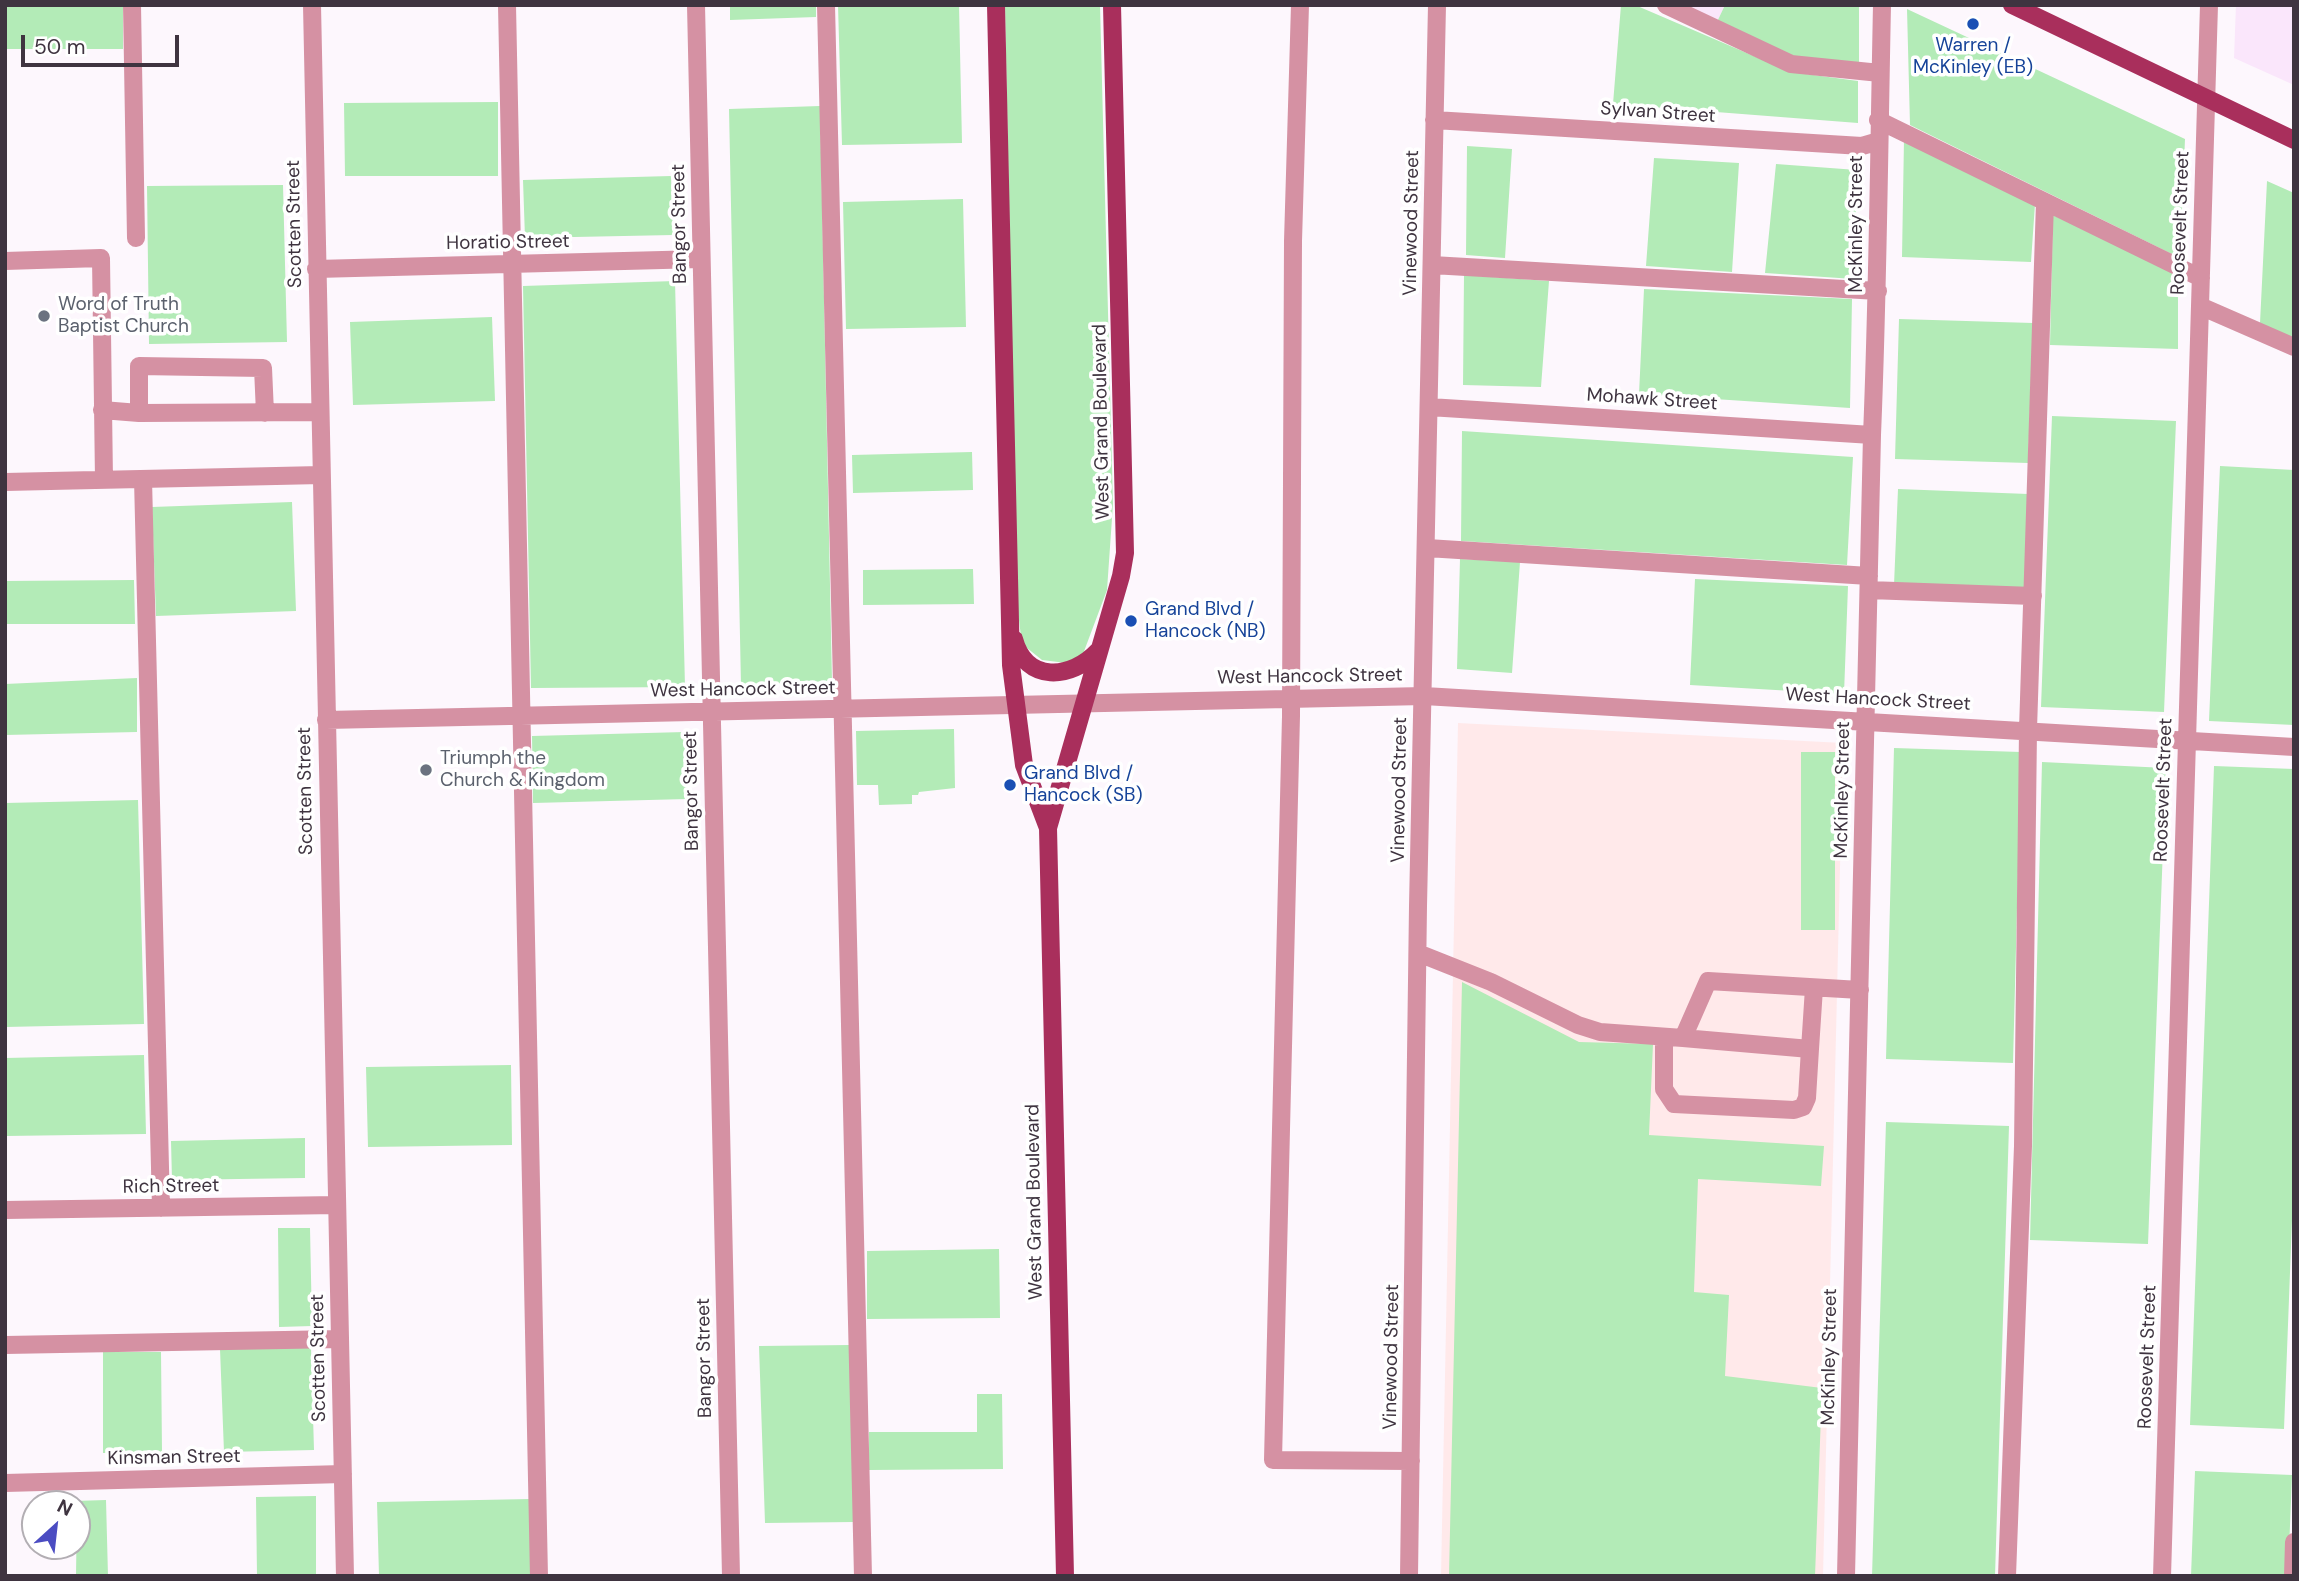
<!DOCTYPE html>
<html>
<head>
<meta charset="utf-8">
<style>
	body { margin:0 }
	#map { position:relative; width:2299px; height:1581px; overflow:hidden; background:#fdf7fd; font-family:"DM Sans",sans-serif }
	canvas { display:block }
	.frame { position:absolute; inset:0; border:7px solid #3f3440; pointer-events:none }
	.north { position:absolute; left:21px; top:1490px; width:70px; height:70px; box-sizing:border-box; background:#fff; border:2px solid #b2aeb3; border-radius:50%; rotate:27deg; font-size:19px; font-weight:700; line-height:28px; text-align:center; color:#3f3440 }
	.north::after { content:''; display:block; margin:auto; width:24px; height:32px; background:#4b4cc2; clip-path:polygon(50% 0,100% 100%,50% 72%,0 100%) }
	.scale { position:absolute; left:21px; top:35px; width:158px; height:32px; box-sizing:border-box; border:4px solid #3f3440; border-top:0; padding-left:9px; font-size:21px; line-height:24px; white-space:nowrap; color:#3f3440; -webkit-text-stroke:5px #fff; paint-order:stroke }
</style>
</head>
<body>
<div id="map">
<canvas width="2299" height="1581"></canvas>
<div class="frame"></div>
<div class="north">N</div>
<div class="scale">50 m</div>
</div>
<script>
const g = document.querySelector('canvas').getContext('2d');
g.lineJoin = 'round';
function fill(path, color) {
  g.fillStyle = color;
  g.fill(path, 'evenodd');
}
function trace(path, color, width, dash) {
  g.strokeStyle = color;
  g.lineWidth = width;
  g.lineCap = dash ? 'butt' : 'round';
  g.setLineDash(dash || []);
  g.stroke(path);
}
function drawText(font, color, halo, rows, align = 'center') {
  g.font = font + ' "DM Sans",sans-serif';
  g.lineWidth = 7;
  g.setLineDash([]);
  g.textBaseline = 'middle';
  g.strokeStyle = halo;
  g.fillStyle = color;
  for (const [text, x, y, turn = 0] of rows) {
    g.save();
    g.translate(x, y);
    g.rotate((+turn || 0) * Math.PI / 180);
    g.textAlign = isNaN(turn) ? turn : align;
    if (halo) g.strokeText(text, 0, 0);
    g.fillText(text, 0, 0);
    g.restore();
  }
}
const built = new Path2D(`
	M 1677,5 L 1725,5 L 1716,24 Z
	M 2236,5 L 2294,5 L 2294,85 L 2234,58 Z`);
const education = new Path2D(`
	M 1458,723 L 1843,743 L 1823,1576 L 1441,1576 Z`);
const green = new Path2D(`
	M 730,5 L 816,5 L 816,17 L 730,20 Z
	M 838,5 L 959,5 L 962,143 L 842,145 Z
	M 1005,5 L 1100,5 L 1113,504 L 1107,590 L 1083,654 L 1066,663 L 1042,660 L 1022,644 L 1017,605 Z
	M 1621,5 L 1635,5 L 1791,72 L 1858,81 L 1858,123 L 1613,104 Z
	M 1725,5 L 1859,5 L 1859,63 L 1783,55 L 1716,24 Z
	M 5,6 L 123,6 L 123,49 L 5,49 Z
	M 1907,9 L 2185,139 L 2180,258 L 1910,125 Z
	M 498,102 L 498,176 L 345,176 L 344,103 Z
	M 820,106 L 832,681 L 741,685 L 729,109 Z
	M 1904,139 L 2035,204 L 2031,262 L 1902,257 Z
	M 1467,146 L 1512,149 L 1505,258 L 1466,255 Z
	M 1654,158 L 1739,163 L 1732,272 L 1646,266 Z
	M 1776,164 L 1857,170 L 1854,279 L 1765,273 Z
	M 671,176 L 673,235 L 525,238 L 523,180 Z
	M 2267,181 L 2294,193 L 2294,339 L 2260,323 Z
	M 283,185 L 287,342 L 149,344 L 147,186 Z
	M 963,199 L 966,327 L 846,329 L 843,202 Z
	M 2053,215 L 2178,275 L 2178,349 L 2050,345 Z
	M 1464,275 L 1549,281 L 1541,387 L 1463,385 Z
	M 675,281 L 685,687 L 531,688 L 523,286 Z
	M 1644,289 L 1852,299 L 1850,408 L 1639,394 Z
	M 492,317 L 495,401 L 353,405 L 350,322 Z
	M 1899,319 L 2033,323 L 2028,463 L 1895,459 Z
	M 2052,416 L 2176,421 L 2164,712 L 2041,707 Z
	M 1462,431 L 1853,457 L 1847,565 L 1461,541 Z
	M 972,452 L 973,490 L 853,493 L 852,455 Z
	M 2220,466 L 2294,470 L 2294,725 L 2209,721 Z
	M 1898,489 L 2028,494 L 2025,590 L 1894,585 Z
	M 292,502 L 296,611 L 156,616 L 152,507 Z
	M 1460,559 L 1520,562 L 1512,673 L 1457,669 Z
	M 973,569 L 974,604 L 863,605 L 863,570 Z
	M 1695,579 L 1848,586 L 1844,694 L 1690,685 Z
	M 134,580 L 135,624 L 5,624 L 5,581 Z
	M 137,678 L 137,732 L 5,735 L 5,684 Z
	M 954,729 L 955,788 L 919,792 L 918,795 L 912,795 L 912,804 L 879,805 L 878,785 L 857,785 L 856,731 Z
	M 685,732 L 687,799 L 533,803 L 532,736 Z
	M 1894,748 L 2021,752 L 2013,1063 L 1886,1059 Z
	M 1801,752 L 1835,752 L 1835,930 L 1801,930 Z
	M 2042,762 L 2166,768 L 2148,1244 L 2030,1240 Z
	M 2214,766 L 2294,769 L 2294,1168 L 2284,1429 L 2190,1425 Z
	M 138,800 L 144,1024 L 5,1027 L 5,803 Z
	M 1462,982 L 1579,1042 L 1653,1044 L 1649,1135 L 1824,1146 L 1821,1186 L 1698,1179 L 1694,1292 L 1729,1295 L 1725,1376 L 1822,1388 L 1815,1576 L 1449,1576 Z
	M 144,1055 L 146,1134 L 6,1136 L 5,1058 Z
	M 511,1065 L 512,1145 L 368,1147 L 366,1067 Z
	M 1886,1122 L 2009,1126 L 1995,1576 L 1872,1576 Z
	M 305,1138 L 305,1178 L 172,1180 L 171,1141 Z
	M 278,1228 L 310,1228 L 312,1326 L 279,1327 Z
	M 999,1249 L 1000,1318 L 867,1319 L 867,1251 Z
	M 850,1345 L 854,1522 L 765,1523 L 759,1346 Z
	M 311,1347 L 314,1450 L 224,1452 L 220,1349 Z
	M 103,1352 L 161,1352 L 162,1452 L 103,1453 Z
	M 977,1394 L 1002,1394 L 1003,1469 L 869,1470 L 869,1432 L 977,1432 Z
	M 2195,1471 L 2292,1475 L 2288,1576 L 2191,1576 Z
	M 316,1496 L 316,1576 L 257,1576 L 256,1497 Z
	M 530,1499 L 531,1576 L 379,1576 L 377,1502 Z
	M 106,1500 L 108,1576 L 76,1576 L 77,1504 L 74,1504 L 74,1501 Z`);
const minor = new Path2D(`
	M 132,5 L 136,238
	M 312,5 L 345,1576
	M 507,5 L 539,1576
	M 696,5 L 731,1576
	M 826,5 L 863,1576
	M 1300,5 L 1293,241 L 1291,716 L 1273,1460 L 1411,1461
	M 1666,5 L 1791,64 L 1880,73
	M 1434,120 L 1862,146 L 1879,141
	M 1878,120 L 2201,278
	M 5,261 L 101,258 L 104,480
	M 1432,265 L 1878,291
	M 316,269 L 701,259
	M 2200,306 L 2294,347
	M 1429,407 L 1872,435
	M 102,410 L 139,413 L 319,412
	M 139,413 L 139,366 L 263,368 L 265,413
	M 143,479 L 161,1208
	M 5,482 L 321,475
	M 1427,548 L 1869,576
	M 1869,590 L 2033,596
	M 326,720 L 1424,696 L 2294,747
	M 1418,953 L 1491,982 L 1578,1025 L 1600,1032 L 1683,1038 L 1708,981 L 1860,990
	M 1664,1038 L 1664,1089 L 1674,1104 L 1794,1110 L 1803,1107 L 1807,1098 L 1810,1049
	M 1683,1038 L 1810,1049 L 1814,988
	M 5,1210 L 337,1205
	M 5,1345 L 340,1339
	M 5,1483 L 343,1474
	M 1409,1576 L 1418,906 L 1437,5
	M 1846,1576 L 1872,435 C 1878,292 1879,149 1882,5
	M 2007,1576 L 2023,1146 L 2028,730 L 2045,202
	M 2162,1576 L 2209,5
	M 2293,1576 L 2294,1542`);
const major = new Path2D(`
	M 996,5 L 1011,665 L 1024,765 L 1048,828
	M 2012,5 L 2294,140
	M 1014,639 C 1026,683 1071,680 1098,651
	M 1065,1576 L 1048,828 L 1121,576 L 1125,553 L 1112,5`);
const markers = [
	[1973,24,7,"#1a4fb4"],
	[44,316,7,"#6b7280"],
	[1131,621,7,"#1a4fb4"],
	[426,770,7,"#6b7280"],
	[1010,785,7,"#1a4fb4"]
];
const transitNames = [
	["Warren /",1973,46,"center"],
	["McKinley (EB)",1973,68,"center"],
	["Grand Blvd /",1145,610],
	["Hancock (NB)",1145,632],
	["Grand Blvd /",1024,774],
	["Hancock (SB)",1024,796]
];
const streetNames = [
	["Sylvan Street",1658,113,4],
	["Vinewood Street",1412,223,-89],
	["Roosevelt Street",2181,223,-88],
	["Scotten Street",295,224,-91],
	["Bangor Street",680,224,-91],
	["McKinley Street",1857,224,-90],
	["Horatio Street",508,243,-1],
	["Mohawk Street",1652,400,4],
	["West Grand Boulevard",1102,422,-91],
	["West Hancock Street",1310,677,-1],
	["West Hancock Street",743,690,-1],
	["West Hancock Street",1878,700,3],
	["Vinewood Street",1400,790,-89],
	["McKinley Street",1843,790,-89],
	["Roosevelt Street",2164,790,-88],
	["Scotten Street",306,791,-91],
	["Bangor Street",692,791,-91],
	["Rich Street",171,1187,-1],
	["West Grand Boulevard",1035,1202,-91],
	["Vinewood Street",1392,1357,-89],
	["McKinley Street",1830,1357,-89],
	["Roosevelt Street",2148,1357,-88],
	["Scotten Street",319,1358,-91],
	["Bangor Street",705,1358,-91],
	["Kinsman Street",174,1458,-1]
];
const worshipNames = [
	["Word of Truth",58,305],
	["Baptist Church",58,327],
	["Triumph the",440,759],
	["Church & Kingdom",440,781]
];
fill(built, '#fae6fb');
fill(education, '#ffe9ea');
fill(green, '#b3ebb7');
trace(minor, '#d591a3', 18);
trace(major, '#a92f5c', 18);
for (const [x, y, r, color] of markers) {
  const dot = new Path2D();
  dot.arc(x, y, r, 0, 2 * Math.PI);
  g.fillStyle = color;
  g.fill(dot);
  trace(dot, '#fff', 2.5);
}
drawText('19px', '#164399', '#fff', transitNames, 'left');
drawText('19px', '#3f3440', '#fff', streetNames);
drawText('19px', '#5b616d', '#fff', worshipNames, 'left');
</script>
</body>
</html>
